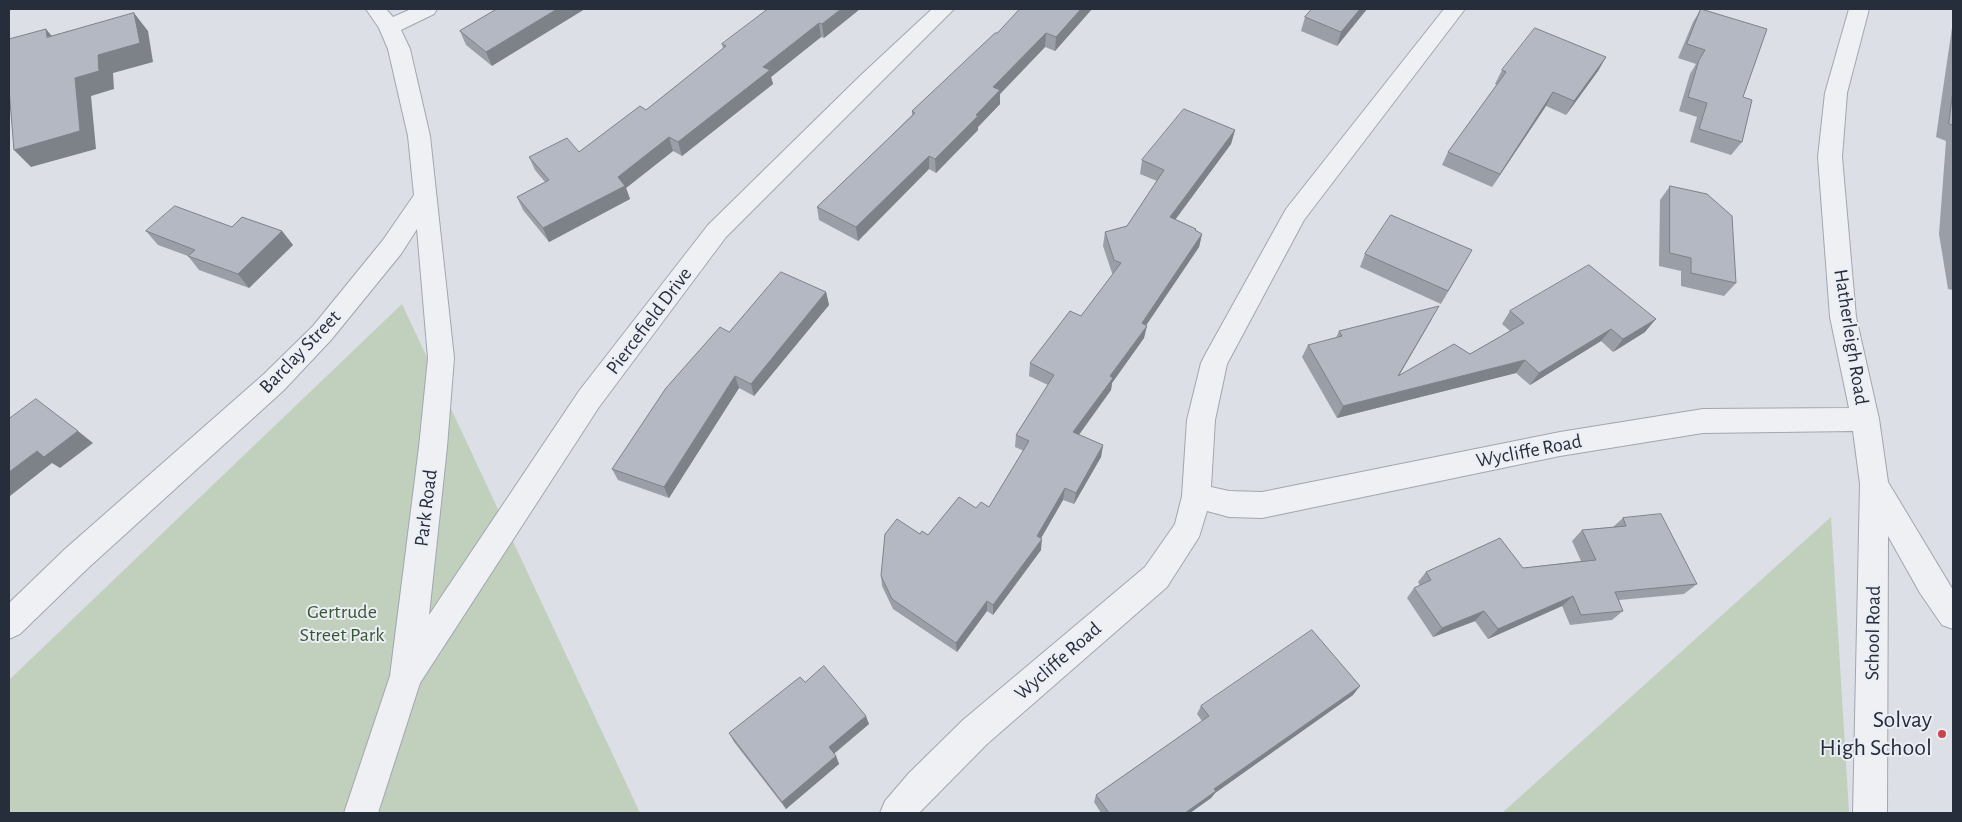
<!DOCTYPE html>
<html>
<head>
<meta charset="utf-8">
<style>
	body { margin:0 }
	#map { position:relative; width:1962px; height:822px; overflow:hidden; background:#dcdfe6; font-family:"Alegreya Sans",sans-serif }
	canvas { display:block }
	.frame { position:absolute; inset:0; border:10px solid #262d3b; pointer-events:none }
</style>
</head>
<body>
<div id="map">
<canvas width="1962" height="822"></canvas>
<div class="frame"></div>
</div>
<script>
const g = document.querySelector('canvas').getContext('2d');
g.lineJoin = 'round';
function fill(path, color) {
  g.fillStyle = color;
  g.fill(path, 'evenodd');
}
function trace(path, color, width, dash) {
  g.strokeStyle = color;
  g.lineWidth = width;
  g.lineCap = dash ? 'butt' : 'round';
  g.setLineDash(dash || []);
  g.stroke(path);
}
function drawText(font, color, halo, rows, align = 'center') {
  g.font = font + ' "Alegreya Sans",sans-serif';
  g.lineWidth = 4;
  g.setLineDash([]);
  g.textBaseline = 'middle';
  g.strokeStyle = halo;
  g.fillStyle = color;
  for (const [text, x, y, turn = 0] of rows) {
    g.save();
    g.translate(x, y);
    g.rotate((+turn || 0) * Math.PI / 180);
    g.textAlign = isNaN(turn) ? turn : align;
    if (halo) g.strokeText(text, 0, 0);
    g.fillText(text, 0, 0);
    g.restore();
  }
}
const green = new Path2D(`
	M 402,304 L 640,813 L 9,813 L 9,680 Z
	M 1831,517 L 1849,813 L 1502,813 Z`);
const street = new Path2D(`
	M 366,9 L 386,9 L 393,17 L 411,9 L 437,9 L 434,14 L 401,30 L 410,49 L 430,136 L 454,358 L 447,447 L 429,615 L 579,391 L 708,225 L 861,75 L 932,9 L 954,9 L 726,237 L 599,407 L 420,683 L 378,813 L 344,813 L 390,676 L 419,447 L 428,358 L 417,229 L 401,254 L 331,340 L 284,390 L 87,569 L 20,634 L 9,639 L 9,603 L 65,549 L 264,374 L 313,326 L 383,240 L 414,195 L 408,136 L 388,49 L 379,28 Z
	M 1444,9 L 1465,9 L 1304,220 L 1227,364 L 1215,420 L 1211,487 L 1229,491 L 1262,492 L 1560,432 L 1703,409 L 1849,408 L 1830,317 L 1818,157 L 1825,93 L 1849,9 L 1869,9 L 1847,93 L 1842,157 L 1856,317 L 1879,419 L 1888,482 L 1953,590 L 1953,629 L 1942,625 L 1920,593 L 1888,536 L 1887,813 L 1853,813 L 1860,484 L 1853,431 L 1703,433 L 1560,456 L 1262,518 L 1229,517 L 1207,511 L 1199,537 L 1167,587 L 987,744 L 919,813 L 880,813 L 885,801 L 909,773 L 963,720 L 1145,567 L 1175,524 L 1182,496 L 1187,420 L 1201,363 L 1205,355 L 1286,209 Z`);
const wall = new Path2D(`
	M 497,9 L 492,66 L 466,45 L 460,31 Z
	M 860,9 L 824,38 L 821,37 L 771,77 L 773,84 L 682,156 L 673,151 L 626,188 L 630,199 L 549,242 L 523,210 L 517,197 L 545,182 L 535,170 L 529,157 L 579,152 L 646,110 L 723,49 L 722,44 Z
	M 1092,9 L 1055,51 L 1045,47 L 1000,94 L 1000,104 L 978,127 L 978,130 L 936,173 L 929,169 L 858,241 L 819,220 L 817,207 L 890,137 L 912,115 L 912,111 L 997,33 Z
	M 1312,9 L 1367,9 L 1337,46 L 1301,31 L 1305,17 Z
	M 1701,9 L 1743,97 L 1742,142 L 1731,155 L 1690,142 L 1697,117 L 1679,111 L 1690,74 L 1696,64 L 1678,58 L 1693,22 Z
	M 1953,21 L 1953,290 L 1948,289 L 1939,234 L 1946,141 L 1936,137 L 1939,116 Z
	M 1606,57 L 1598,71 L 1566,115 L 1546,106 L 1492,187 L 1442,165 L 1448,152 L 1497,85 L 1495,84 L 1502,70 Z
	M 1235,130 L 1231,144 L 1175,219 L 1196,229 L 1196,231 L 1202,234 L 1199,247 L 1146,325 L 1144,338 L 1112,383 L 1111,390 L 1079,435 L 1103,445 L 1101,457 L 1074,504 L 1063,500 L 1041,538 L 1041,550 L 993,615 L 987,611 L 957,652 L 893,609 L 882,586 L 881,576 L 920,534 L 928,535 L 976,508 L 989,507 L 1024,451 L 1015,447 L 1016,435 L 1048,385 L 1029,376 L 1030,363 L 1081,316 L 1113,274 L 1112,273 L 1103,246 L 1105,232 L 1127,226 L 1157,181 L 1140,174 L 1142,160 Z
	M 1670,186 L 1736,283 L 1724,296 L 1681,286 L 1681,271 L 1659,266 L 1660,200 Z
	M 232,227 L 282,231 L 293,245 L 249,288 L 199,270 L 188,256 L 158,245 L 146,231 Z
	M 1365,254 L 1464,264 L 1441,304 L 1360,267 Z
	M 826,292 L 829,305 L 754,396 L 739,388 L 669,498 L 618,480 L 612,469 L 729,332 Z
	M 1510,311 L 1645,332 L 1613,352 L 1601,341 L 1530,385 L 1516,373 L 1337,418 L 1302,357 L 1308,345 L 1336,338 L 1339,331 L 1432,319 L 1399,376 L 1470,354 L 1510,331 L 1502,324 Z
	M 1623,518 L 1697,584 L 1684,594 L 1619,600 L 1623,611 L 1612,620 L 1570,625 L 1562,606 L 1488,639 L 1475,621 L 1433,637 L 1407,598 L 1414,588 L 1420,586 L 1418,582 L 1426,572 L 1523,568 L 1581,561 L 1572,541 L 1582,530 L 1613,527 Z
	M 805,682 L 869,724 L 834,754 L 836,756 L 839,764 L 786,809 L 734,742 L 729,733 Z
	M 1353,695 L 1215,793 L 1211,798 L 1190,813 L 1101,813 L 1094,802 L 1096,795 L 1202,721 L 1197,714 L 1201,706 Z`);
const shadedWall = new Path2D(`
	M 557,9 L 585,9 L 492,66 L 486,52 Z
	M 841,9 L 860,9 L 824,38 L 822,24 Z
	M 1081,9 L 1092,9 L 1055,51 L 1056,37 Z
	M 1360,9 L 1367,9 L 1337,46 L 1341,32 Z
	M 134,13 L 148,31 L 153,62 L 113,73 L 114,89 L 91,96 L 96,149 L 31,167 L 14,150 L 75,78 Z
	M 819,23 L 821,37 L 771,77 L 773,84 L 682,156 L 678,142 L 763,67 Z
	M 46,29 L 61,47 L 47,37 Z
	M 1046,33 L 1045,47 L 1000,94 L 1000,104 L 978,127 L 978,130 L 936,173 L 935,159 L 976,115 L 993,87 Z
	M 1606,57 L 1598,71 L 1566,115 L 1574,101 Z
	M 1553,92 L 1546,106 L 1492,187 L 1500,174 Z
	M 1235,130 L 1231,144 L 1167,231 L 1170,217 Z
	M 669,137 L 673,151 L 626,188 L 630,199 L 549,242 L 543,228 L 618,177 Z
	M 929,156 L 929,169 L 858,241 L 856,227 Z
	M 282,231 L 293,245 L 249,288 L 238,274 Z
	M 1202,234 L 1199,247 L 1139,336 L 1142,323 Z
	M 826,292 L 829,305 L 754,396 L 751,384 Z
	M 1656,319 L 1645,332 L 1613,352 L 1623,339 Z
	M 1147,326 L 1144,338 L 1112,383 L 1111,390 L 1072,444 L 1073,432 L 1110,376 Z
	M 1611,329 L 1601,341 L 1530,385 L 1539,373 Z
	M 1525,360 L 1516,373 L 1337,418 L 1343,406 Z
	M 735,376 L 739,388 L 669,498 L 664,487 Z
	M 78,431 L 93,443 L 60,468 L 52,463 L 10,496 L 9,496 L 9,472 L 37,451 Z
	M 1103,445 L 1101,457 L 1074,504 L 1076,493 Z
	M 1065,488 L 1063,500 L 1036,547 L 1037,536 Z
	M 1042,539 L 1041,550 L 993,615 L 993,605 Z
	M 1573,596 L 1562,606 L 1488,639 L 1498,629 Z
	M 987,601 L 987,611 L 957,652 L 956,643 Z
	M 1484,611 L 1475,621 L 1433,637 L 1442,628 Z
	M 1360,686 L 1353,695 L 1215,793 L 1211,798 L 1190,813 L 1185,813 L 1214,789 Z
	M 866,716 L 869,724 L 832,755 L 829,747 Z
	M 836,756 L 839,764 L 786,809 L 782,802 Z`);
const building = new Path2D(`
	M 497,9 L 557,9 L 486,52 L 460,31 Z
	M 768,9 L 841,9 L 822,24 L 819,23 L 763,67 L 770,70 L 678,142 L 669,137 L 618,177 L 625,186 L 543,228 L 517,197 L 549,180 L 529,157 L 567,138 L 579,152 L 640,106 L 646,110 L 726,46 L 722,44 Z
	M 1020,9 L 1081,9 L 1056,37 L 1046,33 L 993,87 L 1000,90 L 976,115 L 978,116 L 935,159 L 929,156 L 856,227 L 817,207 L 890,137 L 915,113 L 912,111 L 995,33 L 997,33 Z
	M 1312,9 L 1360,9 L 1341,32 L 1305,17 Z
	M 1701,9 L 1767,29 L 1743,97 L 1752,100 L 1742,142 L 1699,129 L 1707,103 L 1688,97 L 1699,60 L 1705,50 L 1687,44 Z
	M 134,13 L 140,43 L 98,55 L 99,71 L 75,78 L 80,131 L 14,150 L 9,89 L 9,39 L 46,29 L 47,37 Z
	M 1535,28 L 1606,57 L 1574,101 L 1553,92 L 1500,174 L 1448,152 L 1506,72 L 1502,70 Z
	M 1953,90 L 1953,125 L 1949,124 Z
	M 1184,109 L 1235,130 L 1170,217 L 1196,229 L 1195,230 L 1202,234 L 1142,323 L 1147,326 L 1110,376 L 1113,378 L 1073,432 L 1103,445 L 1076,493 L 1065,488 L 1037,536 L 1042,539 L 993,605 L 987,601 L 956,643 L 892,599 L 881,576 L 885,534 L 897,519 L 920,534 L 922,531 L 928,535 L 959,497 L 976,508 L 981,502 L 989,507 L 1029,441 L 1016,435 L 1054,375 L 1030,363 L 1070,311 L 1081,316 L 1121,263 L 1114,260 L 1105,232 L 1127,226 L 1164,170 L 1142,160 Z
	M 1670,186 L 1707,194 L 1732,216 L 1736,283 L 1691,273 L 1691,258 L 1670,253 Z
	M 175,206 L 232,227 L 242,217 L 282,231 L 238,274 L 188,256 L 195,250 L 146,231 Z
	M 1391,215 L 1472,250 L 1448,291 L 1365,254 Z
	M 1589,265 L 1656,319 L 1623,339 L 1611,329 L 1539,373 L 1525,360 L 1343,406 L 1308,345 L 1342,336 L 1339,331 L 1439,306 L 1398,376 L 1454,344 L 1470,354 L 1524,323 L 1510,311 Z
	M 781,272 L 826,292 L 751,384 L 735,376 L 664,487 L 612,469 L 666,388 L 720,327 L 729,332 Z
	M 36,399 L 78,431 L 44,457 L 37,451 L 9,472 L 9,419 Z
	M 1661,514 L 1697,584 L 1615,592 L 1623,611 L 1581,615 L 1573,596 L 1498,629 L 1484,611 L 1442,628 L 1414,588 L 1431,580 L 1426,572 L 1500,538 L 1523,568 L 1596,560 L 1582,530 L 1626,526 L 1623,518 Z
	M 1312,630 L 1360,686 L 1214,789 L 1216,791 L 1185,813 L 1109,813 L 1096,795 L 1209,716 L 1201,706 Z
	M 824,666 L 866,716 L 829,747 L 836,756 L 782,802 L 729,733 L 800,677 L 805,682 Z`);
const markers = [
	[1942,734,5,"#ca414f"]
];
const streetNames = [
	["Piercefield Drive",649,321,-53],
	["Hatherleigh Road",1851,337,81],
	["Barclay Street",300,352,-46],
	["Wycliffe Road",1529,451,-11],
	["Park Road",426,508,-83],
	["School Road",1873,633,-89],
	["Wycliffe Road",1058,661,-41]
];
const parkNames = [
	["Gertrude",342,612],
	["Street Park",342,635]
];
const nearPoinames = [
	["Solvay",1932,720],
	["High School",1932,748]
];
fill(green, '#c1cfbd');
trace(street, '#a2a6af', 2);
fill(street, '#eef0f4');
fill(wall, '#9a9ea7');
fill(shadedWall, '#7d8188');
fill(building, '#b3b8c2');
trace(building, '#7d8188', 1);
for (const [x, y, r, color] of markers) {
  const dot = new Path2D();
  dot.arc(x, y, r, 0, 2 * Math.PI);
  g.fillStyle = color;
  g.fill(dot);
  trace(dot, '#ebeef4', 2);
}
drawText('20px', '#262d3b', '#ebeef4', streetNames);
drawText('20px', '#385734', '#ebeef4', parkNames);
drawText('24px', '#262d3b', '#ebeef4', nearPoinames, 'right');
</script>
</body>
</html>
